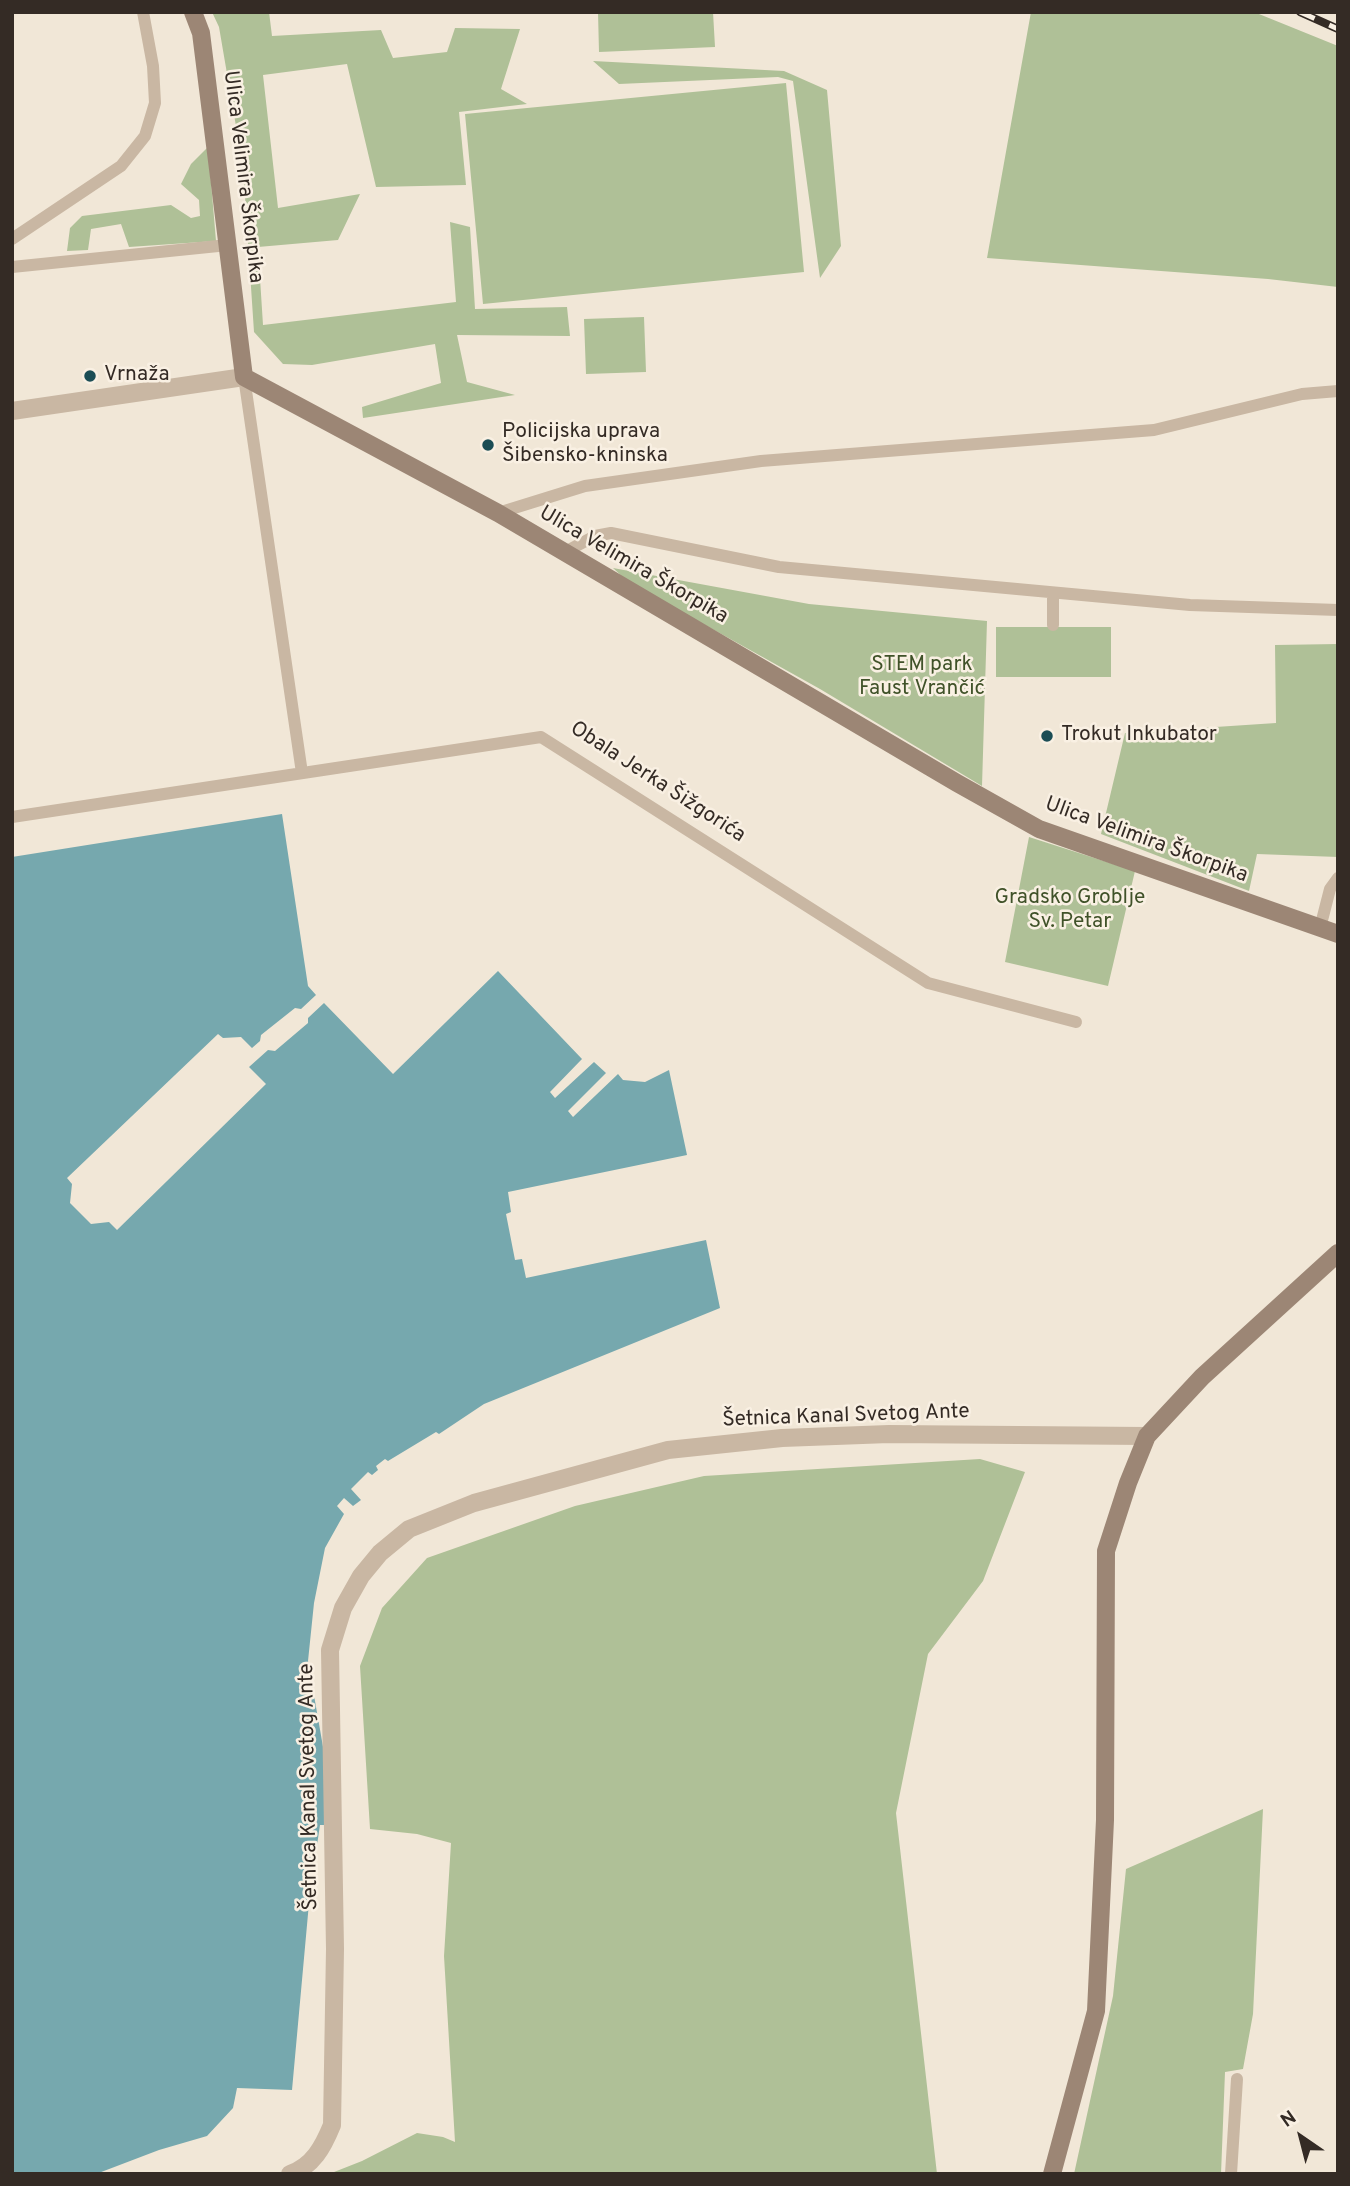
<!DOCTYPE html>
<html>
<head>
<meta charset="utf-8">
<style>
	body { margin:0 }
	#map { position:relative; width:1350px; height:2186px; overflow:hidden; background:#f1e7d7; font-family:Overpass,sans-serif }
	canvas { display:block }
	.frame { position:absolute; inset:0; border:14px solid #342b25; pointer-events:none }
	.north { position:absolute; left:1266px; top:2102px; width:70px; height:70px; -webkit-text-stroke:5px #f9f0e3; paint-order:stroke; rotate:325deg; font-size:19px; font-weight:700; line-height:28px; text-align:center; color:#342b25 }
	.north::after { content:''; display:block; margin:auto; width:24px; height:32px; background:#342b25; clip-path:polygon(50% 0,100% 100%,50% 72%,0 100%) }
</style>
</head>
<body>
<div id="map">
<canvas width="1350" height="2186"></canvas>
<div class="frame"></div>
<div class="north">N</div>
</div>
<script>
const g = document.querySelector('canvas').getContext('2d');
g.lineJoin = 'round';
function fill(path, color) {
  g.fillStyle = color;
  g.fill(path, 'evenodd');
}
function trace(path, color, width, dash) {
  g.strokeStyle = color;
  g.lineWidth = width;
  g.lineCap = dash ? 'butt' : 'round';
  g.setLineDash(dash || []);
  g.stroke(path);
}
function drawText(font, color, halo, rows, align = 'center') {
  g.font = font + ' Overpass,sans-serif';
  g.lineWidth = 5;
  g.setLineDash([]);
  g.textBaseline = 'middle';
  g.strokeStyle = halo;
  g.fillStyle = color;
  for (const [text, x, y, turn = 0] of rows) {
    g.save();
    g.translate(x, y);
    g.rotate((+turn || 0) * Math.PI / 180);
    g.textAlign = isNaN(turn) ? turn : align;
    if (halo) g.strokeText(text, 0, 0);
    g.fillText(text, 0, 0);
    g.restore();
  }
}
const green = new Path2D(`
	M 212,12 L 269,12 L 272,36 L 381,30 L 393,58 L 447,52 L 455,28 L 520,29 L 501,89 L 527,104 L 459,112 L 466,185 L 376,187 L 347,64 L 263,75 L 278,208 L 360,194 L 338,240 L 258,247 L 263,325 L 456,302 L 450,222 L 470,227 L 475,309 L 567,307 L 570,336 L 457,335 L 467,382 L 515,395 L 363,418 L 362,407 L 441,383 L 435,344 L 312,365 L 283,364 L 254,332 L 243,167 L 219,27 Z
	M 598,12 L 713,12 L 715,47 L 599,52 Z
	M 1031,12 L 1254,12 L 1338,46 L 1338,287 L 1268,279 L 987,258 Z
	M 593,61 L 784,71 L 827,90 L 841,246 L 820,278 L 793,81 L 778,77 L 619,84 Z
	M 786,83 L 804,272 L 483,304 L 465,114 Z
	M 208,147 L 216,241 L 129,247 L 121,224 L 91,229 L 88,250 L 67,251 L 70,228 L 82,216 L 171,205 L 191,218 L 200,216 L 199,200 L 181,184 L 191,164 Z
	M 644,317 L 646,372 L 586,374 L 584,319 Z
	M 613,568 L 809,604 L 987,621 L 982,786 L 820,689 L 628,582 Z
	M 996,627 L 1111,627 L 1111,677 L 996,677 Z
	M 1338,644 L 1338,857 L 1257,854 L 1249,891 L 1101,834 L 1125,733 L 1276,723 L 1275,645 Z
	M 1029,837 L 1135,871 L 1108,986 L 1005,962 Z
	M 980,1459 L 1025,1472 L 983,1581 L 928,1654 L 896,1813 L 937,2174 L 329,2174 L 362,2161 L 417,2133 L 443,2137 L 455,2142 L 444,1956 L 451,1843 L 417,1834 L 370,1829 L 360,1666 L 382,1608 L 427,1558 L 575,1506 L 704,1476 Z
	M 1263,1809 L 1253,2014 L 1243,2069 L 1225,2072 L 1221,2174 L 1074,2174 L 1113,1996 L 1126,1869 Z`);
const water = new Path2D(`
	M 282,814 L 308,986 L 316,995 L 301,1009 L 295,1008 L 261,1035 L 260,1041 L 252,1048 L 241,1037 L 223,1038 L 218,1034 L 67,1178 L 72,1184 L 70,1203 L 91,1224 L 109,1222 L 117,1230 L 266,1084 L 249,1067 L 268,1050 L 275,1051 L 308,1023 L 308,1018 L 324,1003 L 393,1074 L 498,971 L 582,1059 L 550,1092 L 555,1098 L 594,1062 L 606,1073 L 568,1111 L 573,1117 L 618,1074 L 623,1080 L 645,1082 L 669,1070 L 687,1155 L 508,1192 L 511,1212 L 506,1214 L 515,1260 L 522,1259 L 526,1278 L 706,1240 L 720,1308 L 484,1404 L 439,1434 L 436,1432 L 388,1461 L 385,1459 L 376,1466 L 378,1470 L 372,1475 L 368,1472 L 351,1489 L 361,1500 L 353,1506 L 344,1498 L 337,1506 L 344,1514 L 325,1548 L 314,1603 L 308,1661 L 326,1764 L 327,1825 L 320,1825 L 310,1892 L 292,2090 L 237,2088 L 233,2108 L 207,2136 L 159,2150 L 96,2174 L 12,2174 L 12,857 Z`);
const lane = new Path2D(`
	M 12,239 L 121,166 L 145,136 L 155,103 L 153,66 L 143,12
	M 12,267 L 228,245
	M 244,377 L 302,773
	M 498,513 L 585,486 L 761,461 L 1154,430 L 1302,394 L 1338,391
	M 565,552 L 595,536 L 611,533 L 779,567 L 1190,605 L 1338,610
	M 1053,625 L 1053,593
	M 12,817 L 541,737 L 928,983 L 1076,1022
	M 1320,928 L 1330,889 L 1338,878
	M 1231,2174 L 1237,2079`);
const street = new Path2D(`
	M 12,411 L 244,377
	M 290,2174 C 313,2166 323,2147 332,2125 L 335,1949 L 330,1650 L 343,1608 L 361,1576 L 380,1553 L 409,1529 L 474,1503 L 668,1450 L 782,1438 L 889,1434 L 1147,1436`);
const secondary = new Path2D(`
	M 193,12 L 201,33 L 244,377 L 498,513 L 957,783 L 1039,829 L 1338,934
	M 1052,2174 L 1096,2011 L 1105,1820 L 1106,1551 L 1128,1483 L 1147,1436 L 1202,1377 L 1338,1253`);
const rail = new Path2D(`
	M 1300,12 L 1338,29`);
const markers = [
	[90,376,7,"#1b4d55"],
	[488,445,7,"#1b4d55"],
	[1047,736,7,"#1b4d55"]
];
const streetNames = [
	["Ulica Velimira Škorpika",242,177,83],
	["Ulica Velimira Škorpika",633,566,30],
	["Obala Jerka Šižgorića",657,783,33],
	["Ulica Velimira Škorpika",1146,841,20],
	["Šetnica Kanal Svetog Ante",846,1417,-2],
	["Šetnica Kanal Svetog Ante",310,1787,-91]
];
const poiNames = [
	["Vrnaža",104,376],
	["Policijska uprava",502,433],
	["Šibensko-kninska",502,457],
	["Trokut Inkubator",1061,736]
];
const parkNames = [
	["STEM park",922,666],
	["Faust Vrančić",922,690],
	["Gradsko Groblje",1070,899],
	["Sv. Petar",1070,923]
];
fill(green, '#afc097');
fill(water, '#76a8ae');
trace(lane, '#c9b7a3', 12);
trace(street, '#c9b7a3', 18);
trace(secondary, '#9c8675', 18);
trace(rail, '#342b25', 8);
trace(rail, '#f9f0e3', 5, [16]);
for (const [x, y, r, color] of markers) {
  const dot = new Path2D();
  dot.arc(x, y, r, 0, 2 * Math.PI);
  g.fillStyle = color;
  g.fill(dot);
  trace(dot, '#f9f0e3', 2.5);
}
drawText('21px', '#342b25', '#f9f0e3', streetNames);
drawText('21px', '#342b25', '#f9f0e3', poiNames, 'left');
drawText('21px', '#405229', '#f9f0e3', parkNames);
</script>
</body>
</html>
